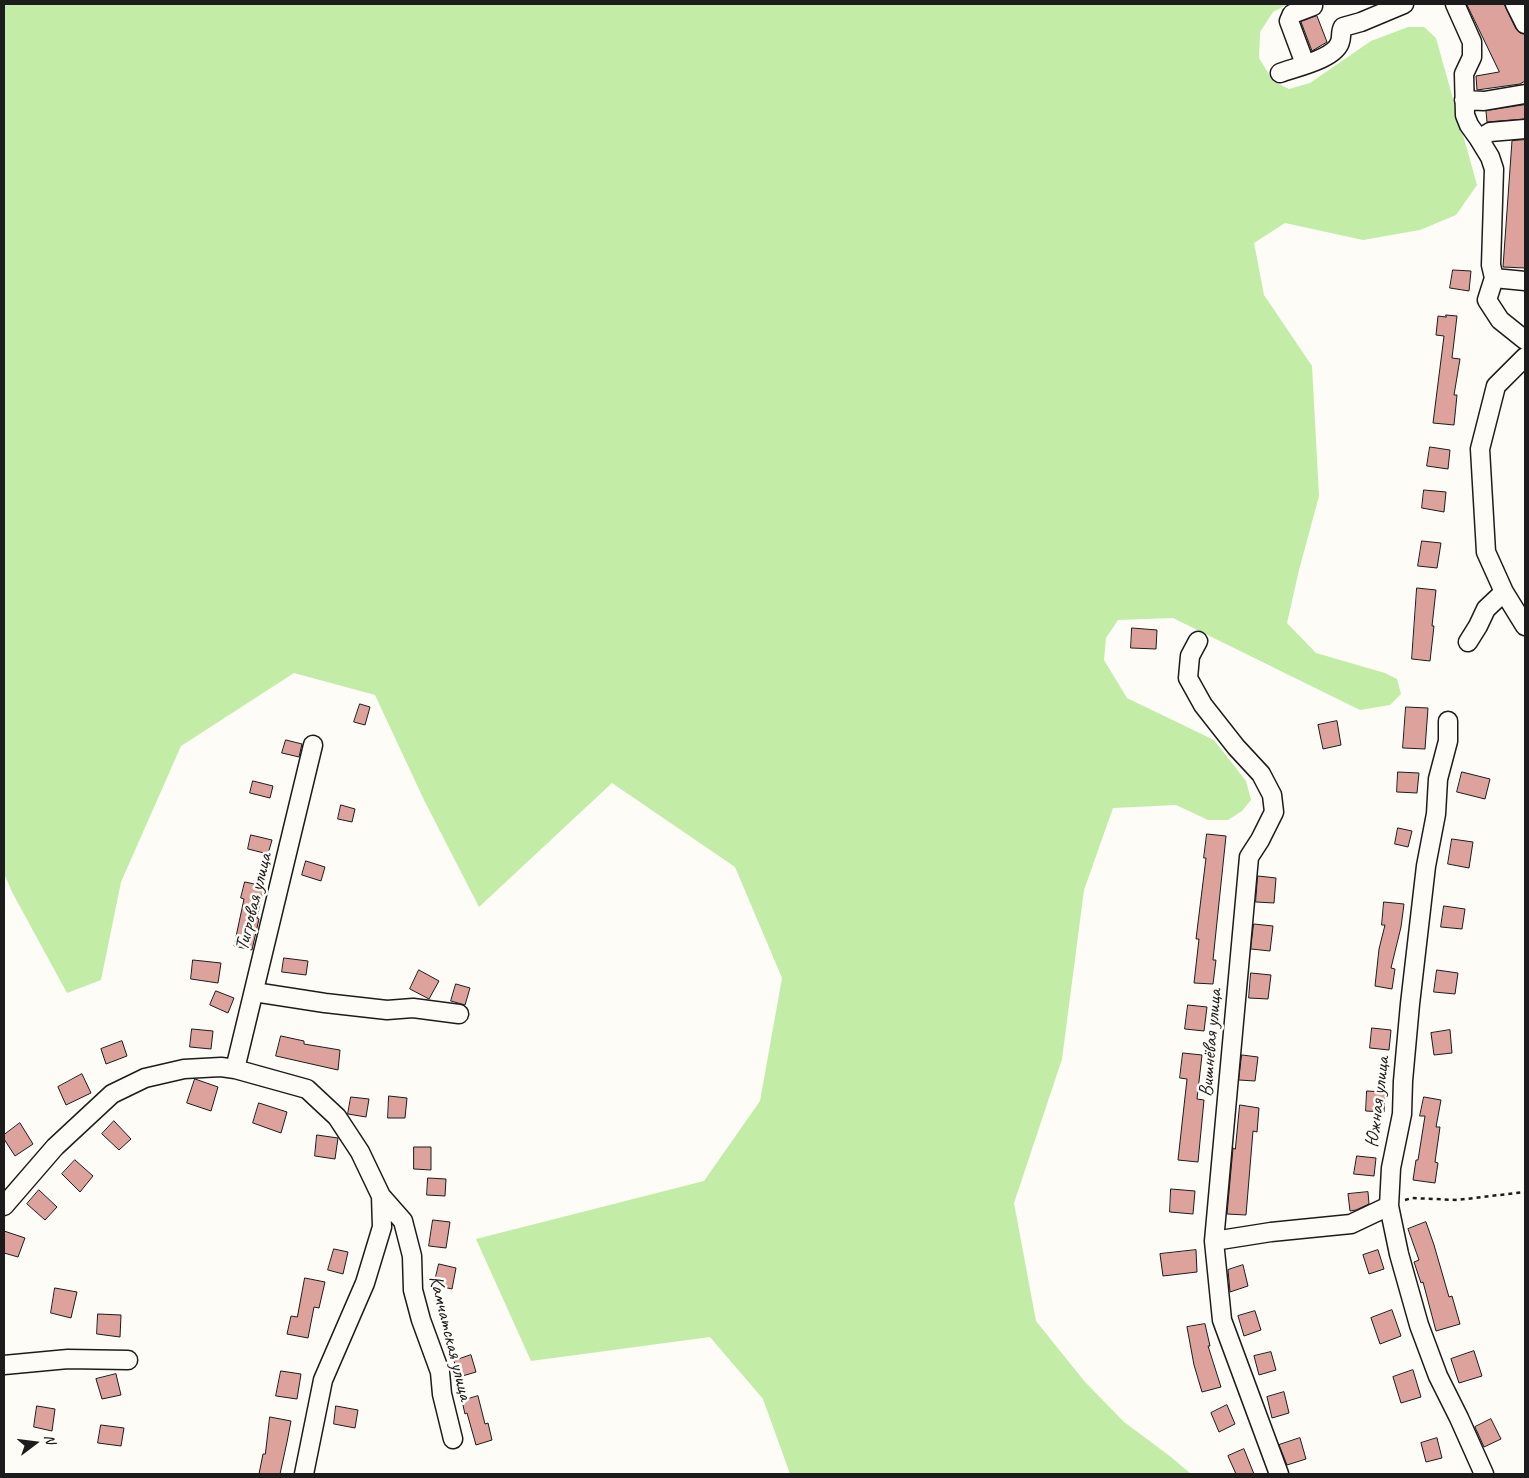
<!DOCTYPE html>
<html>
<head>
<meta charset="utf-8">
<style>
	body { margin:0 }
	#map { position:relative; width:1529px; height:1478px; overflow:hidden; background:#fdfcf7; font-family:Caveat,sans-serif }
	canvas { display:block }
	.frame { position:absolute; inset:0; border:5px solid #1c1c1c; pointer-events:none }
	.north { position:absolute; left:10px; top:1418px; width:50px; height:50px; -webkit-text-stroke:4px #fdfcf7; paint-order:stroke; rotate:75deg; font-size:14px; font-weight:700; line-height:20px; text-align:center; color:#1c1c1c }
	.north::after { content:''; display:block; margin:auto; width:18px; height:22px; background:#1c1c1c; clip-path:polygon(50% 0,100% 100%,50% 72%,0 100%) }
</style>
</head>
<body>
<div id="map">
<canvas width="1529" height="1478"></canvas>
<div class="frame"></div>
<div class="north">N</div>
</div>
<script>
const g = document.querySelector('canvas').getContext('2d');
g.lineJoin = 'round';
function fill(path, color) {
  g.fillStyle = color;
  g.fill(path, 'evenodd');
}
function trace(path, color, width, dash) {
  g.strokeStyle = color;
  g.lineWidth = width;
  g.lineCap = dash ? 'butt' : 'round';
  g.setLineDash(dash || []);
  g.stroke(path);
}
function drawText(font, color, halo, rows, align = 'center') {
  g.font = font + ' Caveat,sans-serif';
  g.lineWidth = 5;
  g.setLineDash([]);
  g.textBaseline = 'middle';
  g.strokeStyle = halo;
  g.fillStyle = color;
  for (const [text, x, y, turn = 0] of rows) {
    g.save();
    g.translate(x, y);
    g.rotate((+turn || 0) * Math.PI / 180);
    g.textAlign = isNaN(turn) ? turn : align;
    if (halo) g.strokeText(text, 0, 0);
    g.fillText(text, 0, 0);
    g.restore();
  }
}
const green = new Path2D(`
	M 4,4 L 1288,4 L 1273,12 L 1260,32 L 1259,58 L 1273,81 L 1289,89 L 1310,83 L 1371,41 L 1408,27 L 1424,27 L 1436,38 L 1477,185 L 1456,215 L 1420,230 L 1363,240 L 1285,223 L 1254,243 L 1264,295 L 1312,366 L 1319,496 L 1299,570 L 1287,623 L 1316,653 L 1385,673 L 1397,679 L 1401,694 L 1390,705 L 1360,710 L 1173,618 L 1118,620 L 1106,638 L 1104,660 L 1127,698 L 1214,740 L 1246,781 L 1251,800 L 1242,811 L 1228,820 L 1208,820 L 1176,805 L 1113,808 L 1084,890 L 1062,1059 L 1014,1203 L 1036,1321 L 1085,1382 L 1124,1422 L 1171,1457 L 1191,1474 L 790,1474 L 763,1399 L 710,1337 L 531,1361 L 476,1239 L 704,1181 L 760,1101 L 782,978 L 735,867 L 612,783 L 479,907 L 424,800 L 375,695 L 294,673 L 181,746 L 121,882 L 101,980 L 67,993 L 12,892 L 4,873 Z`);
const building = new Path2D(`
	M 1467,4 L 1504,4 L 1516,29 L 1520,33 L 1525,34 L 1525,81 L 1520,84 L 1477,90 L 1476,76 L 1499,72 Z
	M 1317,16 L 1327,42 L 1312,51 L 1301,22 Z
	M 1525,105 L 1525,119 L 1487,122 L 1486,111 Z
	M 1525,140 L 1525,268 L 1503,267 L 1512,141 Z
	M 1453,270 L 1471,271 L 1469,291 L 1450,288 Z
	M 1446,315 L 1457,316 L 1452,358 L 1460,359 L 1454,395 L 1457,395 L 1454,425 L 1433,423 L 1444,336 L 1436,335 L 1438,316 L 1446,317 Z
	M 1430,447 L 1450,450 L 1448,469 L 1427,466 Z
	M 1424,490 L 1446,492 L 1444,512 L 1422,508 Z
	M 1422,541 L 1441,543 L 1437,568 L 1418,566 Z
	M 1417,588 L 1436,590 L 1432,626 L 1434,626 L 1430,661 L 1412,659 Z
	M 1132,628 L 1157,630 L 1156,649 L 1131,648 Z
	M 360,704 L 370,707 L 365,725 L 354,722 Z
	M 1406,707 L 1428,708 L 1425,749 L 1403,748 Z
	M 1337,721 L 1341,745 L 1323,749 L 1318,725 Z
	M 286,740 L 302,744 L 299,757 L 282,753 Z
	M 1398,772 L 1419,773 L 1417,793 L 1397,792 Z
	M 1462,772 L 1490,779 L 1485,799 L 1457,792 Z
	M 253,781 L 273,786 L 270,798 L 250,793 Z
	M 341,805 L 355,809 L 352,822 L 338,819 Z
	M 1398,828 L 1412,831 L 1408,847 L 1395,844 Z
	M 1207,834 L 1226,836 L 1213,960 L 1216,960 L 1213,984 L 1194,983 L 1199,939 L 1196,939 L 1206,858 L 1204,858 Z
	M 251,835 L 272,840 L 268,854 L 248,849 Z
	M 1452,839 L 1473,842 L 1469,868 L 1448,864 Z
	M 306,861 L 325,867 L 321,881 L 302,875 Z
	M 1258,876 L 1276,878 L 1274,903 L 1256,902 Z
	M 245,882 L 264,886 L 257,918 L 259,919 L 252,950 L 234,946 L 244,899 L 241,898 Z
	M 1384,902 L 1404,904 L 1401,927 L 1391,968 L 1395,969 L 1392,989 L 1375,986 L 1379,949 L 1385,925 L 1382,925 Z
	M 1444,906 L 1465,909 L 1462,929 L 1441,927 Z
	M 1254,924 L 1273,926 L 1270,951 L 1251,949 Z
	M 284,958 L 308,961 L 306,975 L 282,972 Z
	M 193,960 L 221,963 L 218,983 L 191,979 Z
	M 419,970 L 439,981 L 429,999 L 410,989 Z
	M 1437,970 L 1458,973 L 1455,994 L 1434,992 Z
	M 1251,973 L 1271,975 L 1268,999 L 1249,998 Z
	M 456,984 L 470,988 L 465,1005 L 451,1001 Z
	M 216,991 L 234,998 L 228,1013 L 210,1005 Z
	M 1188,1005 L 1207,1007 L 1204,1031 L 1185,1029 Z
	M 1372,1028 L 1391,1030 L 1389,1050 L 1370,1048 Z
	M 192,1029 L 213,1031 L 211,1049 L 190,1047 Z
	M 1450,1030 L 1452,1053 L 1434,1055 L 1431,1033 Z
	M 281,1036 L 304,1041 L 304,1044 L 340,1050 L 338,1070 L 276,1056 Z
	M 122,1041 L 127,1056 L 106,1064 L 101,1049 Z
	M 1183,1053 L 1202,1055 L 1197,1099 L 1204,1100 L 1198,1162 L 1178,1160 L 1187,1079 L 1180,1078 Z
	M 1242,1055 L 1258,1057 L 1255,1081 L 1239,1080 Z
	M 82,1074 L 91,1093 L 66,1105 L 58,1087 Z
	M 195,1079 L 218,1087 L 211,1111 L 187,1103 Z
	M 1367,1091 L 1385,1092 L 1384,1112 L 1366,1111 Z
	M 389,1096 L 407,1098 L 405,1118 L 388,1118 Z
	M 351,1097 L 369,1099 L 366,1117 L 348,1114 Z
	M 1424,1097 L 1441,1100 L 1436,1127 L 1440,1127 L 1435,1162 L 1438,1163 L 1435,1183 L 1413,1180 L 1416,1160 L 1418,1160 L 1425,1116 L 1420,1116 Z
	M 259,1103 L 287,1112 L 281,1133 L 253,1123 Z
	M 1240,1105 L 1259,1108 L 1257,1132 L 1253,1131 L 1246,1215 L 1227,1214 L 1233,1148 L 1235,1149 Z
	M 114,1121 L 131,1139 L 119,1150 L 102,1134 Z
	M 20,1123 L 33,1144 L 15,1156 L 4,1139 L 4,1135 Z
	M 317,1135 L 338,1138 L 335,1159 L 315,1156 Z
	M 414,1147 L 431,1147 L 431,1170 L 414,1169 Z
	M 1357,1156 L 1376,1158 L 1374,1176 L 1354,1174 Z
	M 75,1160 L 93,1176 L 80,1192 L 62,1174 Z
	M 428,1178 L 446,1179 L 445,1196 L 427,1195 Z
	M 1171,1189 L 1195,1191 L 1193,1214 L 1170,1212 Z
	M 39,1190 L 57,1207 L 45,1220 L 27,1204 Z
	M 1368,1192 L 1369,1204 L 1356,1210 L 1350,1211 L 1348,1194 Z
	M 433,1220 L 450,1222 L 446,1248 L 429,1246 Z
	M 1426,1222 L 1434,1245 L 1449,1297 L 1452,1296 L 1460,1324 L 1436,1331 L 1423,1282 L 1421,1283 L 1414,1262 L 1419,1260 L 1408,1229 Z
	M 4,1231 L 25,1238 L 18,1257 L 4,1253 Z
	M 334,1249 L 348,1252 L 343,1274 L 328,1270 Z
	M 1196,1250 L 1197,1272 L 1163,1276 L 1160,1254 Z
	M 1378,1250 L 1384,1269 L 1369,1274 L 1363,1255 Z
	M 439,1264 L 456,1268 L 452,1289 L 434,1285 Z
	M 1243,1265 L 1248,1286 L 1230,1292 L 1228,1270 Z
	M 305,1278 L 325,1282 L 319,1308 L 314,1307 L 308,1338 L 287,1334 L 291,1316 L 297,1317 Z
	M 55,1288 L 77,1292 L 71,1318 L 51,1313 Z
	M 1392,1310 L 1401,1336 L 1380,1344 L 1371,1318 Z
	M 1255,1311 L 1261,1330 L 1244,1336 L 1238,1316 Z
	M 98,1314 L 121,1315 L 120,1337 L 97,1334 Z
	M 1205,1324 L 1210,1346 L 1208,1346 L 1221,1387 L 1202,1392 L 1194,1365 L 1187,1327 Z
	M 1474,1351 L 1482,1376 L 1459,1383 L 1451,1359 Z
	M 1271,1352 L 1276,1370 L 1259,1375 L 1254,1356 Z
	M 471,1355 L 476,1372 L 459,1377 L 454,1361 Z
	M 1413,1370 L 1421,1397 L 1401,1403 L 1393,1377 Z
	M 281,1371 L 301,1374 L 297,1399 L 276,1396 Z
	M 116,1374 L 121,1395 L 102,1399 L 96,1379 Z
	M 1284,1392 L 1289,1413 L 1272,1418 L 1267,1397 Z
	M 478,1396 L 485,1424 L 488,1423 L 492,1440 L 476,1445 L 467,1413 L 465,1414 L 462,1401 Z
	M 1227,1405 L 1235,1424 L 1219,1432 L 1211,1413 Z
	M 37,1406 L 55,1409 L 52,1431 L 34,1427 Z
	M 336,1406 L 358,1410 L 355,1428 L 334,1424 Z
	M 270,1417 L 291,1421 L 287,1442 L 280,1474 L 259,1474 L 263,1454 L 265,1454 Z
	M 1491,1419 L 1501,1439 L 1484,1447 L 1475,1427 Z
	M 101,1425 L 124,1428 L 121,1446 L 98,1443 Z
	M 1300,1438 L 1306,1459 L 1287,1465 L 1279,1445 Z
	M 1437,1438 L 1442,1458 L 1426,1462 L 1421,1443 Z
	M 1244,1449 L 1254,1474 L 1236,1474 L 1228,1456 Z`);
const path = new Path2D(`
	M 1405,1200 L 1412,1198 L 1457,1200 L 1525,1192`);
const minor = new Path2D(`
	M 1455,4 L 1472,42 L 1472,57 L 1464,74 L 1465,115 L 1469,125 L 1479,139 L 1490,157 L 1494,169 L 1491,265 L 1494,278 L 1525,281
	M 1515,4 L 1525,24
	M 1305,64 L 1289,21 L 1292,14 L 1313,6
	M 1280,73 C 1296,67 1335,59 1340,42 C 1342,37 1340,32 1343,27 L 1361,22 L 1404,4
	M 1464,100 L 1484,101 L 1525,94
	M 1479,139 L 1490,132 L 1525,129
	M 1494,278 L 1487,300 L 1500,320 L 1525,340
	M 1525,357 L 1496,386 L 1480,449 L 1486,552 L 1504,592 L 1525,626
	M 1198,641 L 1190,656 L 1188,678 L 1203,705 L 1236,747 L 1261,774 L 1272,795 L 1274,812 L 1260,840 L 1249,857 L 1214,1241 L 1222,1320 L 1279,1474
	M 1468,642 L 1478,626 L 1486,609 L 1504,592
	M 1448,721 L 1448,741 L 1438,779 L 1436,814 L 1426,866 L 1410,1004 L 1403,1081 L 1402,1114 L 1391,1168 L 1389,1206 L 1399,1254 L 1419,1325 L 1438,1376 L 1459,1418 L 1484,1474
	M 254,992 L 325,1003 L 387,1010 L 413,1008 L 459,1014
	M 235,1069 L 313,745
	M 381,1196 L 403,1221 L 412,1256 L 413,1290 L 421,1320 L 440,1372 L 442,1394 L 453,1439
	M 4,1206 L 55,1147 L 112,1094 L 145,1078 L 184,1069 L 221,1067 L 235,1069 L 307,1089 L 337,1117 L 360,1152 L 381,1196 L 382,1227 L 365,1283 L 323,1380 L 304,1474
	M 1214,1241 L 1271,1232 L 1351,1224 L 1389,1206
	M 4,1365 L 68,1359 L 128,1360`);
const streetNames = [
	["Тигровая улица",254,902,-76],
	["Вишнёвая улица",1211,1043,-85],
	["Южная улица",1378,1102,-83],
	["Камчатская улица",450,1338,76]
];
fill(green, '#c3eca7');
fill(building, '#dca29b');
trace(building, '#1c1c1c', 1);
trace(minor, '#1c1c1c', 21);
trace(path, '#1c1c1c', 2.5, [4, 4]);
trace(minor, '#fdfcf7', 18);
drawText('20px', '#1c1c1c', '#fdfcf7', streetNames);
</script>
</body>
</html>
